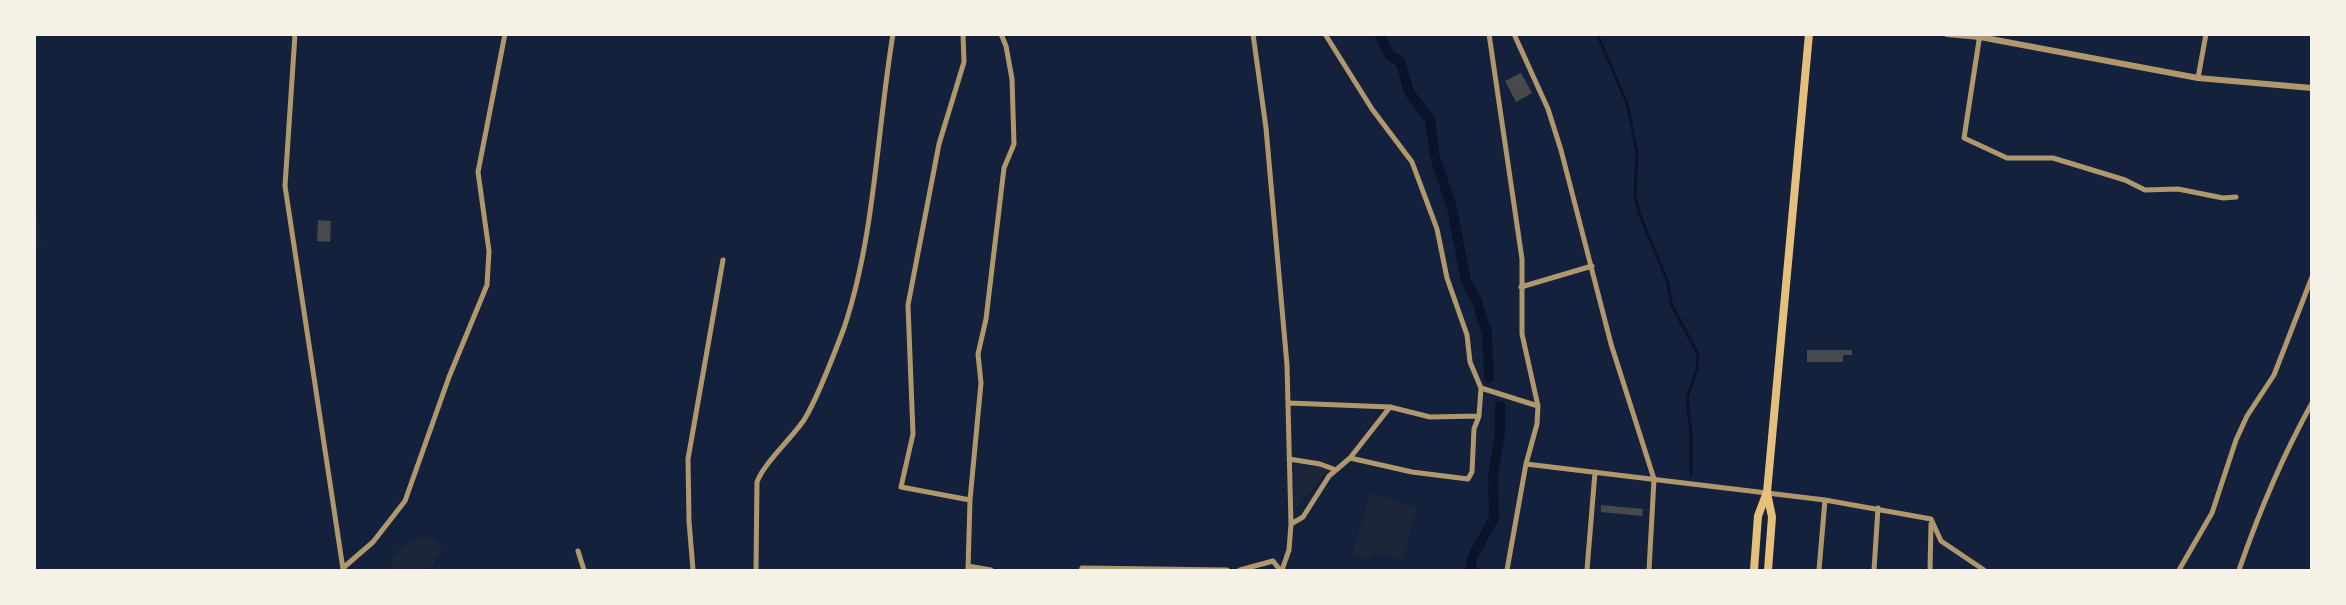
<!DOCTYPE html>
<html>
<head>
<meta charset="utf-8">
<style>
	body { margin:0 }
	#map { position:relative; width:2346px; height:605px; overflow:hidden; background:#14213d; font-family:"PT Sans Narrow",sans-serif }
	canvas { display:block }
	.frame { position:absolute; inset:0; border:36px solid #f6f1e7; pointer-events:none }
</style>
</head>
<body>
<div id="map">
<canvas width="2346" height="605"></canvas>
<div class="frame"></div>
</div>
<script>
const g = document.querySelector('canvas').getContext('2d');
g.lineJoin = 'round';
function fill(path, color) {
  g.fillStyle = color;
  g.fill(path, 'evenodd');
}
function trace(path, color, width, dash) {
  g.strokeStyle = color;
  g.lineWidth = width;
  g.lineCap = dash ? 'butt' : 'round';
  g.setLineDash(dash || []);
  g.stroke(path);
}
const green = new Path2D(`
	M 35,190 L 41,246 L 35,251 L 34,251 Z
	M 1295,464 L 1329,469 L 1294,510 Z
	M 1370,494 L 1417,508 L 1402,560 L 1371,551 L 1368,560 L 1352,555 Z
	M 428,537 L 436,538 L 442,551 L 430,570 L 391,570 L 394,554 L 413,541 Z`);
const stream = new Path2D(`
	M 1597,34 L 1626,101 L 1630,117 L 1637,153 L 1635,195 L 1639,213 L 1667,280 L 1672,306 L 1698,354 L 1697,368 L 1687,398 L 1691,434 L 1691,474`);
const canal = new Path2D(`
	M 1379,34 L 1390,56 L 1400,61 L 1409,92 L 1430,120 L 1435,157 L 1452,208 L 1466,281 L 1477,301 L 1487,334 L 1489,378
	M 1471,570 L 1472,558 L 1494,518 L 1493,475 L 1500,434 L 1500,406`);
const building = new Path2D(`
	M 1521,73 L 1532,93 L 1516,102 L 1505,81 Z
	M 318,220 L 331,221 L 330,242 L 317,241 Z
	M 1807,350 L 1852,350 L 1852,355 L 1843,355 L 1843,362 L 1807,362 Z
	M 1601,505 L 1643,509 L 1642,516 L 1601,512 Z`);
const minor = new Path2D(`
	M 295,34 L 285,186 L 343,569
	M 963,34 L 964,62 L 939,144 L 908,305 L 913,434 L 901,487 L 970,500
	M 1253,34 L 1266,128 L 1287,365 L 1291,524 L 1289,550 L 1282,570
	M 1325,34 L 1372,109 L 1412,162 L 1437,229 L 1447,278 L 1467,335 L 1470,362 L 1481,388 L 1538,406
	M 1489,34 L 1522,259 L 1522,334 L 1538,406 L 1537,424 L 1526,464 L 1507,570
	M 1514,34 L 1548,109 L 1561,150 L 1611,344 L 1654,479 L 1649,570
	M 1980,34 L 1964,138 L 2007,158 L 2053,158 L 2125,180 L 2145,190 L 2178,189 L 2223,198 L 2236,197
	M 2198,78 L 2206,34
	M 1521,287 L 1592,266
	M 1289,403 L 1390,407 L 1430,417 L 1479,416 L 1481,388
	M 1350,458 L 1412,472 L 1468,479 L 1472,472 L 1474,429 L 1479,416
	M 1289,459 L 1320,464 L 1336,470
	M 1526,464 L 1825,500 L 1931,519 L 1941,541 L 1984,570
	M 1291,524 L 1303,517 L 1329,476 L 1350,458 L 1390,407
	M 578,551 L 584,570
	M 968,566 L 991,570
	M 343,568 L 373,542 L 405,501 L 449,377 L 487,285 L 489,251 L 478,172 L 505,34
	M 693,570 L 689,521 L 688,459 L 723,260
	M 756,570 L 757,482 C 764,463 791,439 804,420 C 817,399 835,352 844,328 C 875,236 877,130 893,34
	M 968,570 L 970,500 L 981,383 L 978,354 L 986,319 L 1004,168 L 1014,144 L 1012,79 L 1006,46 L 1001,34
	M 1081,570 L 1082,568 L 1227,570
	M 1240,570 L 1273,561 L 1280,570
	M 1587,570 L 1595,472
	M 1819,570 L 1825,500
	M 1874,570 L 1878,508
	M 1930,570 L 1931,524
	M 2179,570 L 2212,513 L 2236,440 L 2247,416 L 2274,375 L 2312,277
	M 2239,570 C 2259,512 2282,457 2312,403`);
const tertiary = new Path2D(`
	M 1947,34 L 1980,37 L 2198,78 L 2312,88`);
const primary = new Path2D(`
	M 1767,493 L 1772,517 L 1768,570
	M 1754,570 L 1758,516 L 1767,492 L 1809,34`);
fill(green, '#1d2539');
trace(stream, '#0b132b', 3);
trace(canal, '#0b132b', 10);
fill(building, '#48494c');
trace(minor, '#b1986c', 5);
trace(tertiary, '#b1986c', 6);
trace(primary, '#e5c07b', 8);
</script>
</body>
</html>
